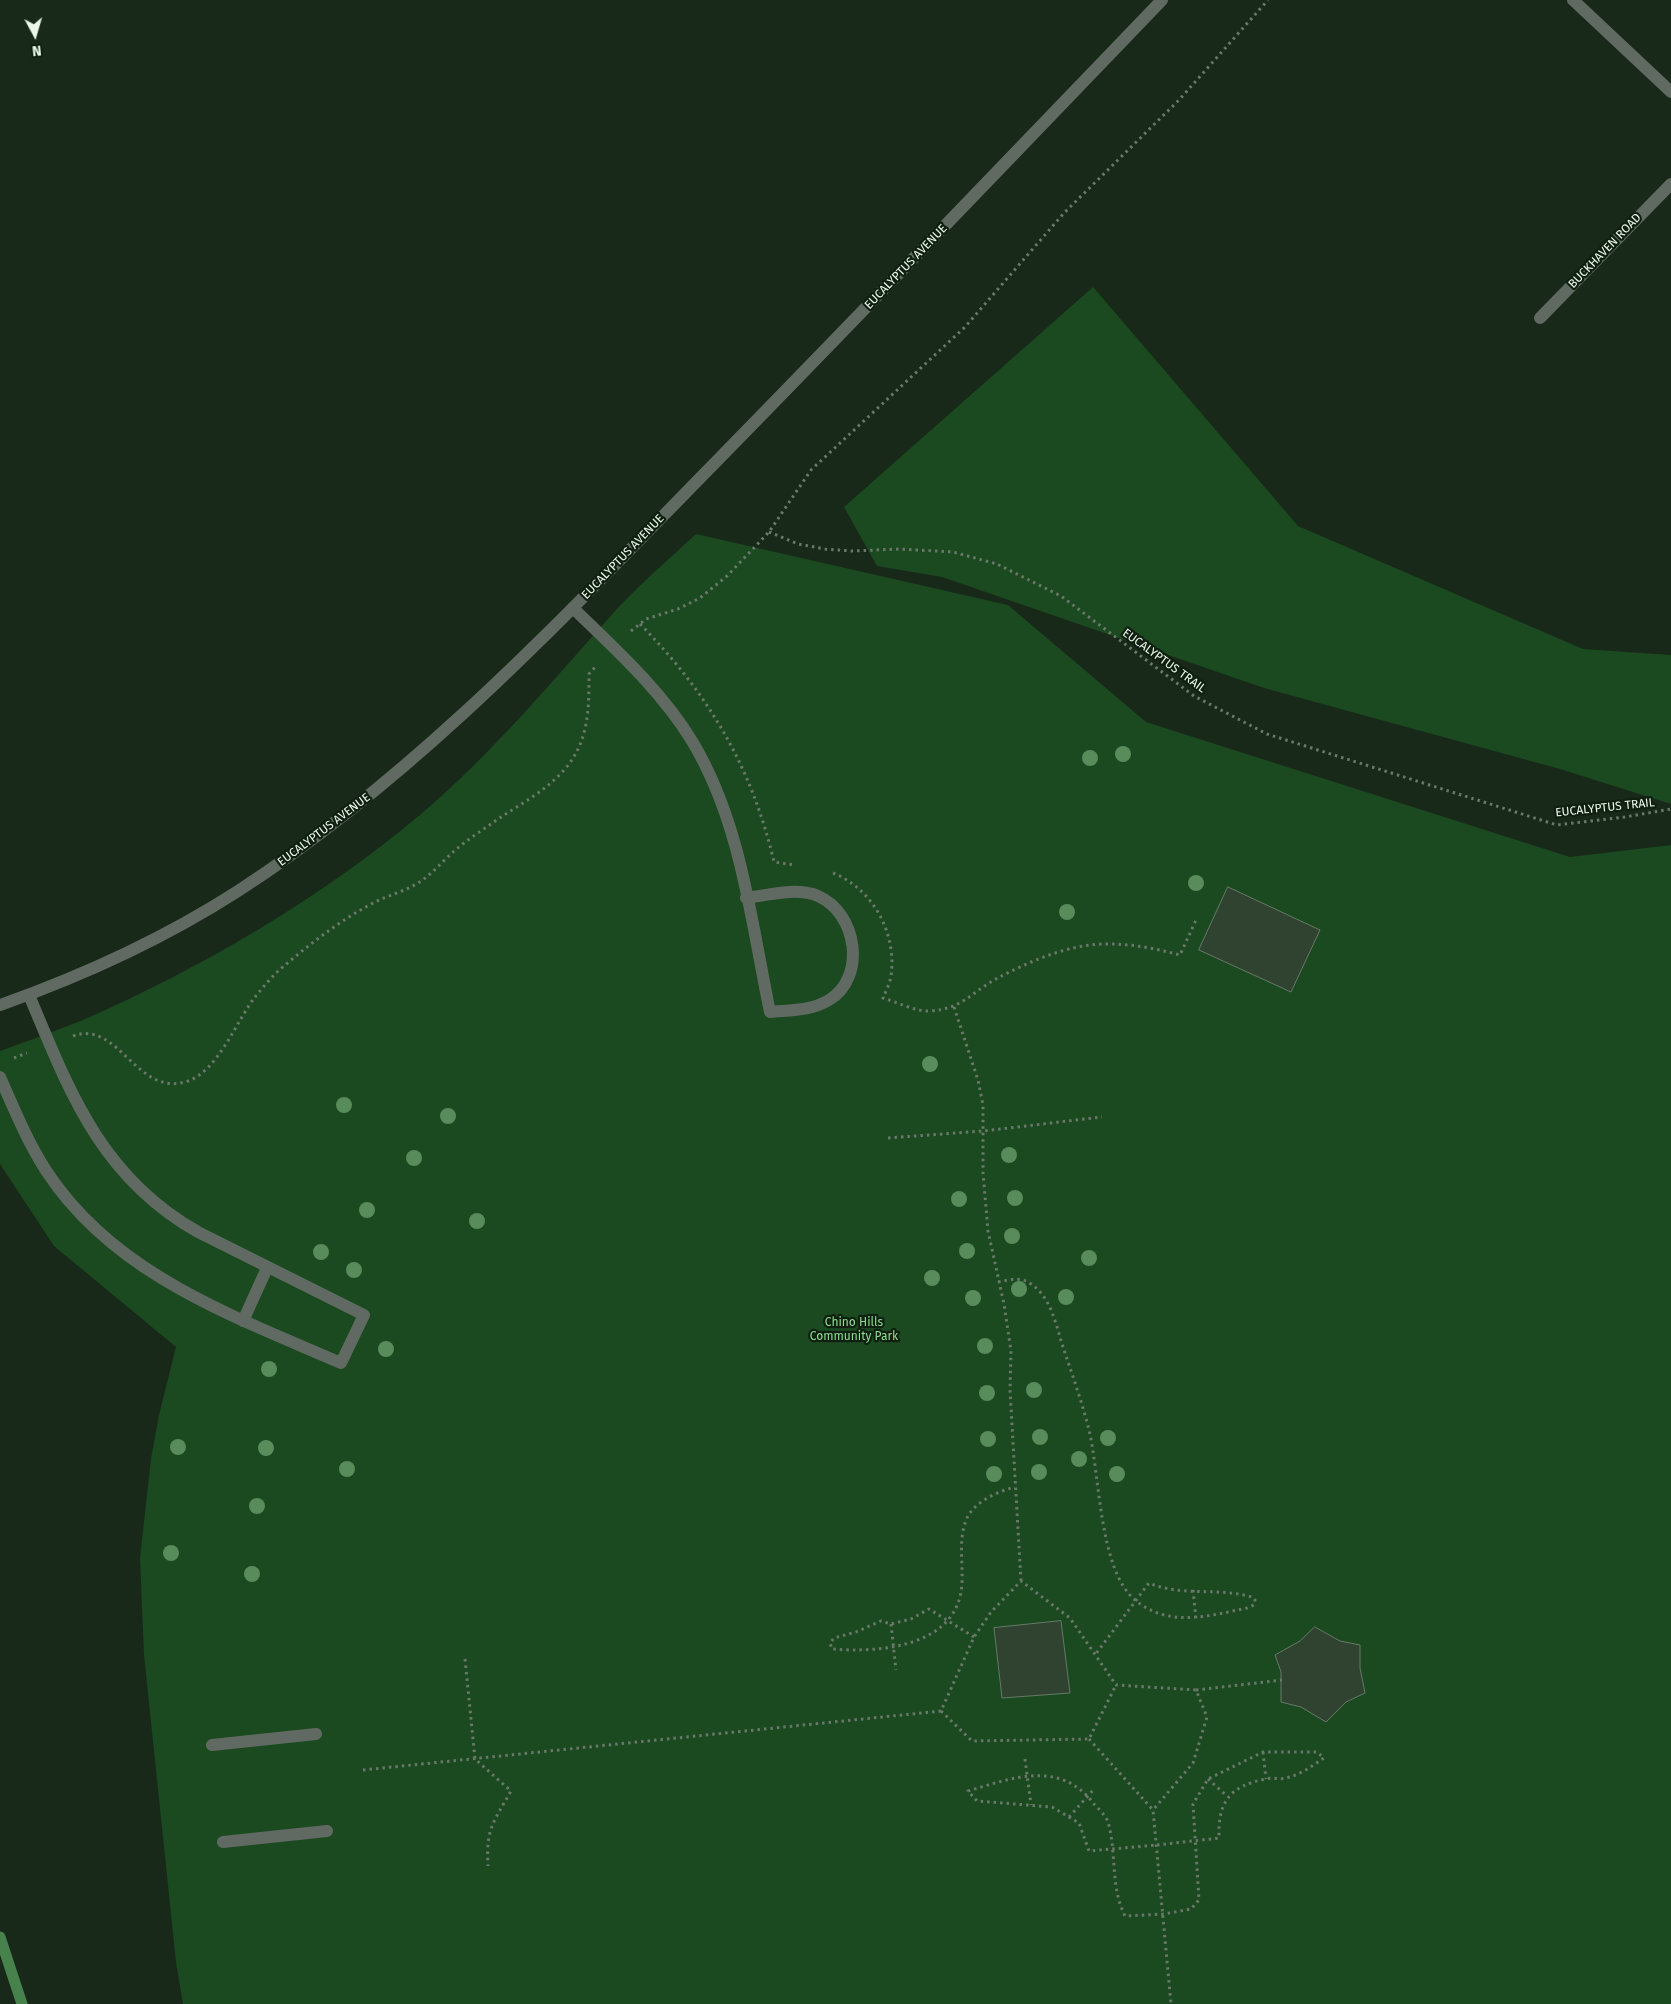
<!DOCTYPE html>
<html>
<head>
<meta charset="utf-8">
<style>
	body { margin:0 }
	#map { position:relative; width:1671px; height:2004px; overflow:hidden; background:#182919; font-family:"Fira Sans",sans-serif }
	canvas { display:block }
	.north { position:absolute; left:10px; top:10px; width:50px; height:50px; -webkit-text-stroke:4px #0f1f10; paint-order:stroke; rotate:174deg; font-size:14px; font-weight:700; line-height:20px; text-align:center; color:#ebf7eb }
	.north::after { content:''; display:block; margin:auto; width:18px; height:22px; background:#ebf7eb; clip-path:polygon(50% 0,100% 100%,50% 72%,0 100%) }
</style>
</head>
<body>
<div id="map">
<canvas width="1671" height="2004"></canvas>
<div class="north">N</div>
</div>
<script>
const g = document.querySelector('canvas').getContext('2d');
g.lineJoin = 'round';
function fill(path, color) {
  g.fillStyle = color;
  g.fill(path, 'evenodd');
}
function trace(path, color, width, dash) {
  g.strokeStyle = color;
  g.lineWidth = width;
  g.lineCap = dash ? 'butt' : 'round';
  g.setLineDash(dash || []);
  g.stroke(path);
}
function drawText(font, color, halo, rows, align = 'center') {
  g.font = font + ' "Fira Sans",sans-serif';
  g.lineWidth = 4.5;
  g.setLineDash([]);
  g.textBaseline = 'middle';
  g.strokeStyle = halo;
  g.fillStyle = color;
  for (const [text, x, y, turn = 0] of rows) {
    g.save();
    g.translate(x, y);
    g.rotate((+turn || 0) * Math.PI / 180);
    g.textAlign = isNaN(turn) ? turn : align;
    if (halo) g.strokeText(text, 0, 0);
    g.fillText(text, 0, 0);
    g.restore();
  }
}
const green = new Path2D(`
	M 1093,287 L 1298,526 L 1583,649 L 1671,655 L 1671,804 L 1560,769 L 1264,688 L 942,577 L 877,566 L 844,507 Z
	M 696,534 L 1008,605 L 1146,722 L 1570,857 L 1671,845 L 1671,2004 L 183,2004 L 176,1962 L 144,1655 L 140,1558 L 151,1459 L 159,1415 L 176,1347 L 54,1246 L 0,1164 L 0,1051 C 27,1041 56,1031 83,1020 C 203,967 320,899 421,814 C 493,753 553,680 616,610 C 641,583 669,559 696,534 Z`);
const stream = new Path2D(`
	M 0,1937 L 22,2004`);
const building = new Path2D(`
	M 1228,887 L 1320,930 L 1291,992 L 1199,950 Z
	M 1061,1621 L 1070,1693 L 1002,1698 L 994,1628 Z
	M 1315,1627 L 1340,1641 L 1360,1645 L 1360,1668 L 1365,1693 L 1346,1702 L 1326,1722 L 1301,1707 L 1281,1702 L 1281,1672 L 1275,1655 L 1300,1641 Z`);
const path = new Path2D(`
	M 769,532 L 798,544 L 825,549 L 852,551 L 900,549 L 953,552 L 997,564 L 1061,596 L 1194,696 L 1267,734 L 1557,825 L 1625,817 L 1671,809
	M 640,624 C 708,693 752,767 774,862 L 795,865
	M 631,631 L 646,619 L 678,609 L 700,598 L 727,576 L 769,532 L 811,470 L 965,327 L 1064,213 L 1179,100 L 1268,0
	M 833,873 C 873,889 897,933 891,976 C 890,983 886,991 883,998 C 897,1002 916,1012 930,1011 C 961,1009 970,994 994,980 C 1028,962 1070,943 1109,944 C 1134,944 1157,949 1180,955 L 1196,920
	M 954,1007 L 978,1080 L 983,1105 L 983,1172 L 988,1231 L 1004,1304 L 1011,1351 L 1010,1390 L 1021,1581
	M 73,1036 C 119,1019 137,1099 188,1081 C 218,1071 237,1020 255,997 C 264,986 273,975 284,966 C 311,943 341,920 373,903 C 388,895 404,892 418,883 C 431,875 441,863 452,853 C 464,842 478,833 491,824 C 516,806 544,793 564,770 C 589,742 589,709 589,674 L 596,666
	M 14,1058 L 27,1053
	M 888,1138 L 983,1131 L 1102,1117
	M 998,1282 C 1010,1280 1020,1276 1031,1284 C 1051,1297 1056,1325 1063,1347 C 1072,1374 1082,1402 1089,1430 C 1100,1475 1099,1570 1135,1600 C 1169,1628 1208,1616 1247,1608 L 1254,1605 L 1255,1600 L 1252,1597 C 1218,1587 1181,1597 1149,1583 L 1095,1655
	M 1193,1590 L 1196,1619
	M 891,1624 L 896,1670
	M 974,1637 L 929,1609 L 911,1619 L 891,1624 L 881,1621 L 856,1632 L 834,1638 L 830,1643 L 832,1649 C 880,1653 960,1647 962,1582 C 963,1561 958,1538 967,1518 C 975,1501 998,1492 1014,1487
	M 465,1659 L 475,1759 L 511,1791 C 493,1823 486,1828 488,1866
	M 1196,1690 L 1282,1680
	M 941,1711 L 972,1741 L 1089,1739 L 1116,1685
	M 1089,1739 L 1153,1810 L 1171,2004
	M 1263,1752 L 1266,1779
	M 1025,1759 L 1031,1805
	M 363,1770 L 941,1711 L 974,1637 L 991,1612 L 1021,1581 L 1070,1618 L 1116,1685 L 1196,1690 L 1207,1717 L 1193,1763 L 1153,1810
	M 1208,1779 L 1227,1796
	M 1069,1817 L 1095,1788
	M 1157,1845 L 1219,1838 C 1218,1802 1229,1786 1266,1779 C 1273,1777 1280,1780 1286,1778 C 1300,1775 1312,1766 1324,1758 L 1317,1752 L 1263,1752 L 1208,1779 L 1193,1804 L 1199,1900 L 1191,1909 L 1164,1914 L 1125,1916 C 1110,1886 1117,1853 1108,1822 C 1106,1816 1099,1809 1094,1804 C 1060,1759 1012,1778 968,1791 L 977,1801 L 1052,1807 L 1079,1823 L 1089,1851 L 1157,1845`);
const service = new Path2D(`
	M 573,608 C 615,649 661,690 692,741 C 741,822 751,921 770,1012 C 791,1010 811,1011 829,1000 C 867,977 857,913 818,896 C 797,887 768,895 746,898
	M 0,1077 C 14,1109 28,1143 47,1172 C 115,1275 233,1316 341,1363 L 364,1315 L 198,1232 C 101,1177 70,1093 29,995
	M 243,1321 L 267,1268
	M 212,1745 L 316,1734
	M 223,1842 L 327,1831`);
const minor = new Path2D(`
	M 1573,0 L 1671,92
	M 1540,318 L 1671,184`);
const tertiary = new Path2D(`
	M 0,1005 C 82,976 165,938 238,891 C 416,776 560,621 707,471 C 860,315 1011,157 1162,0`);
const trees = [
	[1123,754],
	[1090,758],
	[1196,883],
	[1067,912],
	[930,1064],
	[344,1105],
	[448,1116],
	[1009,1155],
	[414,1158],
	[1015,1198],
	[959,1199],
	[367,1210],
	[477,1221],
	[1012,1236],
	[967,1251],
	[321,1252],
	[1089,1258],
	[354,1270],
	[932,1278],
	[1019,1289],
	[1066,1297],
	[973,1298],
	[985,1346],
	[386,1349],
	[269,1369],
	[1034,1390],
	[987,1393],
	[1040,1437],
	[1108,1438],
	[988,1439],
	[178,1447],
	[266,1448],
	[1079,1459],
	[347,1469],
	[1039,1472],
	[994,1474],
	[1117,1474],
	[257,1506],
	[171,1553],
	[252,1574]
];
const streetNames = [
	["BUCKHAVEN ROAD",1605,251,-46],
	["EUCALYPTUS AVENUE",906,267,-46],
	["EUCALYPTUS AVENUE",623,557,-46],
	["EUCALYPTUS TRAIL",1164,661,36],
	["EUCALYPTUS TRAIL",1605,808,-6],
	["EUCALYPTUS AVENUE",324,830,-37]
];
const parkNames = [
	["Chino Hills",854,1323],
	["Community Park",854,1337]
];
fill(green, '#1b4920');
trace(stream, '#47814b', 11);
fill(building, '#304230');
trace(building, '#667a67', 1);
trace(path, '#697869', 3, [2.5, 4]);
trace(service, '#616a62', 12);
trace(minor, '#616a62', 12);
trace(tertiary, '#616a62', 12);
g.fillStyle = '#588c5b';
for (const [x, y] of trees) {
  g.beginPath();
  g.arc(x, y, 8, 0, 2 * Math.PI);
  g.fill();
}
drawText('12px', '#ebf7eb', '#0f1f10', streetNames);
drawText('12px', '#8cdd91', '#0f1f10', parkNames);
</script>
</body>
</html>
